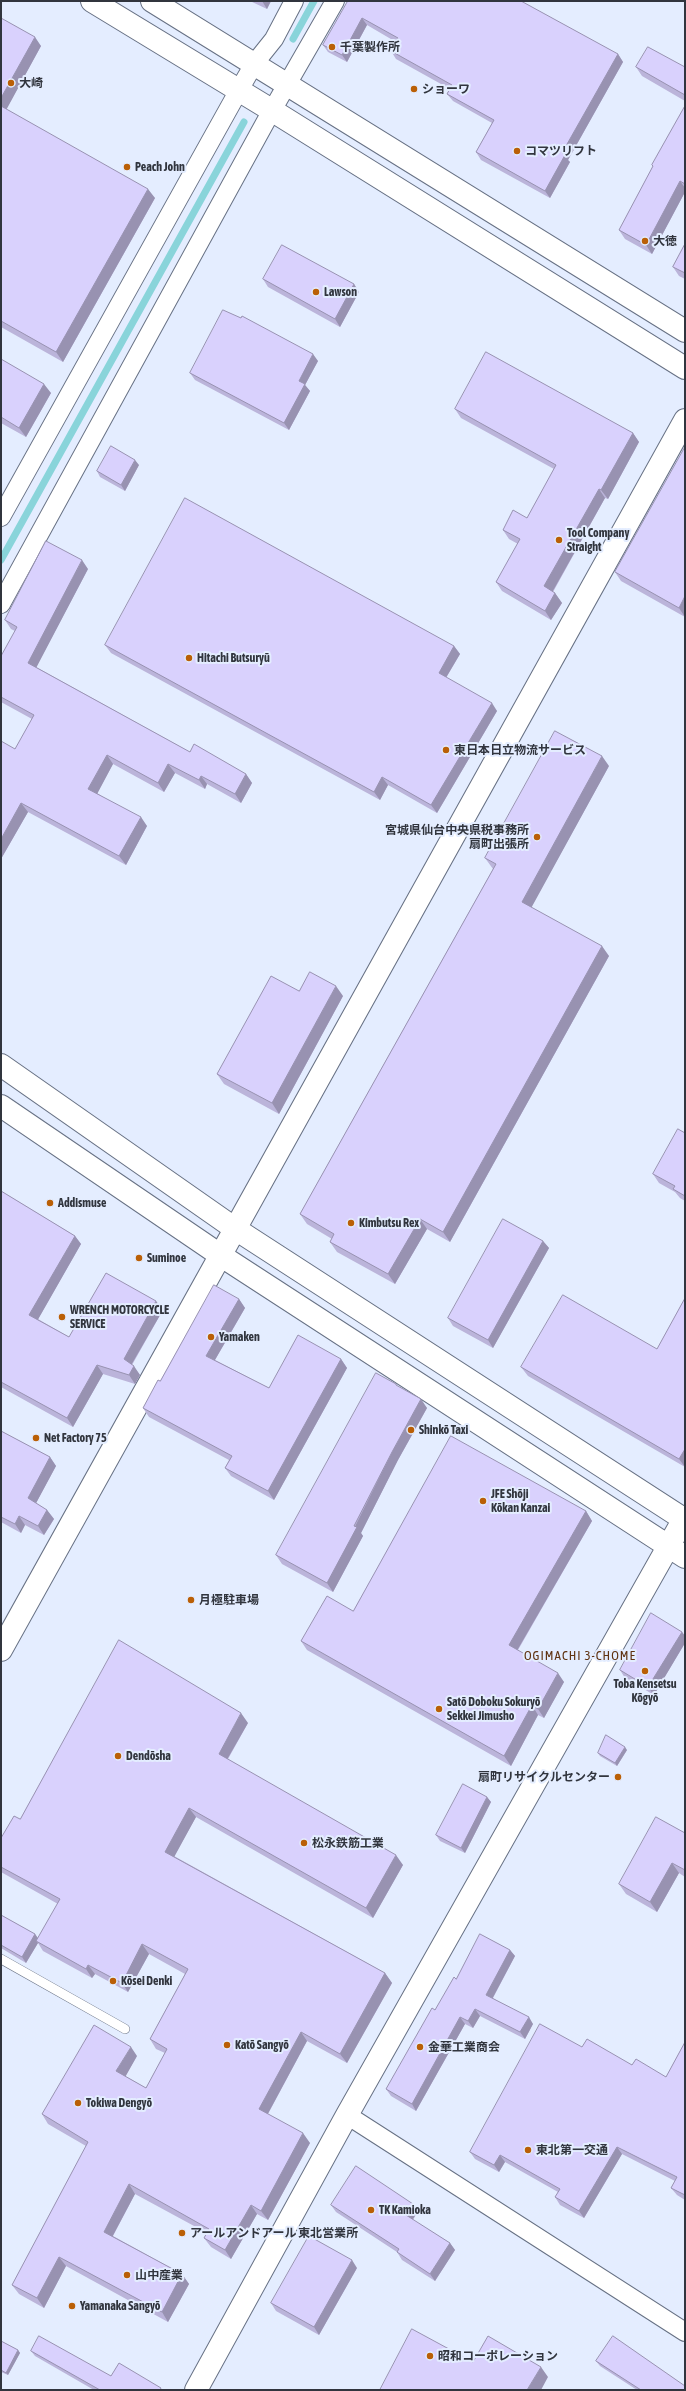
<!DOCTYPE html>
<html>
<head>
<meta charset="utf-8">
<style>
	body { margin:0 }
	#map { position:relative; width:686px; height:2391px; overflow:hidden; background:#e4edff; font-family:"Asap Condensed",sans-serif }
	canvas { display:block }
	.frame { position:absolute; inset:0; border:2px solid #31353e; pointer-events:none }
</style>
</head>
<body>
<div id="map">
<canvas width="686" height="2391"></canvas>
<div class="frame"></div>
</div>
<script>
const g = document.querySelector('canvas').getContext('2d');
g.lineJoin = 'round';
function trace(path, color, width, dash) {
  g.strokeStyle = color;
  g.lineWidth = width;
  g.lineCap = dash ? 'butt' : 'round';
  g.setLineDash(dash || []);
  g.stroke(path);
}
function fill(path, color) {
  g.fillStyle = color;
  g.fill(path, 'evenodd');
}
function drawText(font, color, halo, rows, align = 'center') {
  g.font = font + ' "Asap Condensed","Noto Sans JP",sans-serif';
  g.lineWidth = 4;
  g.setLineDash([]);
  g.textBaseline = 'middle';
  g.strokeStyle = halo;
  g.fillStyle = color;
  for (const [text, x, y, turn = 0] of rows) {
    g.save();
    g.translate(x, y);
    g.rotate((+turn || 0) * Math.PI / 180);
    g.textAlign = isNaN(turn) ? turn : align;
    if (halo) g.strokeText(text, 0, 0);
    g.fillText(text, 0, 0);
    g.restore();
  }
}
const stream = new Path2D(`
	M 293,39 L 314,1
	M 1,560 L 244,122`);
const lane = new Path2D(`
	M 1,1959 L 125,2029`);
const street = new Path2D(`
	M 1,517 L 239,90 L 254,64 L 274,39 L 294,1
	M 1,604 L 266,121 L 335,1
	M 347,2115 L 685,2332`);
const secondary = new Path2D(`
	M 92,1 L 273,111 L 685,368
	M 152,1 L 685,331
	M 1,1065 L 234,1228 L 685,1520
	M 1,1106 L 220,1255 L 685,1557
	M 1,1650 L 685,420
	M 196,2390 L 347,2115 L 685,1517`);
const wall = new Path2D(`
	M 250,1 L 271,1 L 267,9 Z
	M 348,1 L 618,54 L 623,62 L 568,160 L 570,162 L 550,198 L 481,160 L 476,152 L 492,123 L 453,101 L 447,94 L 450,89 L 396,59 L 391,51 L 396,42 L 367,25 L 347,62 L 328,52 L 323,45 Z
	M 1,18 L 41,46 L 6,109 L 155,198 L 63,362 L 1,327 Z
	M 636,67 L 685,67 L 685,101 L 642,76 Z
	M 685,106 L 685,192 L 652,254 L 625,239 L 619,230 L 653,166 L 652,165 Z
	M 685,244 L 685,279 L 679,276 L 673,267 Z
	M 263,279 L 354,284 L 359,292 L 340,327 L 268,287 Z
	M 241,318 L 318,361 L 305,385 L 310,391 L 289,430 L 195,380 L 190,373 Z
	M 1,359 L 51,393 L 26,437 L 1,423 Z
	M 455,409 L 633,433 L 639,442 L 608,499 L 605,498 L 553,592 L 555,593 L 562,603 L 551,620 L 502,591 L 496,582 L 518,544 L 509,539 L 503,530 L 527,518 L 554,469 L 461,418 Z
	M 685,447 L 685,617 L 621,581 L 615,572 Z
	M 139,465 L 125,491 L 100,477 L 97,471 Z
	M 88,569 L 36,667 L 190,752 L 246,774 L 252,783 L 241,803 L 207,784 L 205,789 L 175,773 L 164,792 L 113,764 L 97,793 L 147,826 L 126,865 L 28,812 L 1,859 L 15,749 L 32,719 L 1,702 L 1,656 L 15,631 L 11,629 L 5,620 Z
	M 105,645 L 454,646 L 460,654 L 446,678 L 497,711 L 437,813 L 388,785 L 380,800 L 111,653 Z
	M 609,766 L 531,907 L 609,956 L 450,1242 L 427,1229 L 395,1284 L 337,1252 L 330,1242 L 332,1239 L 307,1224 L 300,1214 L 493,869 L 485,858 Z
	M 299,991 L 343,996 L 279,1114 L 224,1084 L 217,1074 Z
	M 685,1133 L 685,1201 L 680,1198 L 675,1192 L 659,1183 L 653,1174 Z
	M 1,1191 L 75,1236 L 81,1244 L 38,1319 L 69,1337 L 163,1310 L 132,1365 L 140,1375 L 135,1384 L 103,1374 L 73,1427 L 1,1387 Z
	M 543,1241 L 549,1248 L 493,1348 L 453,1326 L 448,1318 Z
	M 685,1298 L 685,1467 L 528,1376 L 521,1367 L 657,1349 Z
	M 239,1299 L 245,1308 L 215,1360 L 269,1388 L 341,1359 L 347,1368 L 274,1500 L 231,1476 L 225,1468 L 229,1460 L 149,1417 L 143,1408 L 160,1381 Z
	M 399,1387 L 427,1408 L 398,1460 L 361,1533 L 363,1536 L 333,1592 L 282,1564 L 276,1555 Z
	M 1,1431 L 50,1457 L 56,1466 L 36,1503 L 47,1510 L 54,1519 L 44,1535 L 25,1525 L 21,1533 L 1,1522 Z
	M 586,1511 L 592,1521 L 518,1650 L 564,1682 L 544,1718 L 538,1715 L 511,1766 L 307,1650 L 301,1641 L 353,1611 Z
	M 682,1632 L 685,1636 L 685,1643 L 654,1695 L 625,1678 L 620,1670 Z
	M 248,1723 L 228,1759 L 403,1865 L 373,1918 L 196,1817 L 174,1856 L 385,1973 L 392,1983 L 347,2063 L 307,2041 L 268,2114 L 310,2143 L 268,2220 L 257,2214 L 231,2259 L 211,2247 L 204,2238 L 207,2233 L 135,2194 L 113,2236 L 182,2274 L 189,2284 L 168,2322 L 66,2266 L 44,2308 L 19,2294 L 12,2285 L 86,2146 L 48,2124 L 42,2114 L 137,2056 L 125,2076 L 146,2088 L 165,2053 L 156,2049 L 150,2039 L 185,1974 L 149,1954 L 128,1992 L 95,1974 L 92,1978 L 43,1951 L 38,1943 L 26,1963 L 1,1948 L 1,1915 L 35,1934 L 38,1938 L 58,1904 L 1,1872 L 1,1838 L 20,1819 Z
	M 627,1750 L 617,1766 L 600,1756 L 598,1753 Z
	M 487,1797 L 491,1802 L 465,1853 L 440,1841 L 436,1835 Z
	M 685,1833 L 685,1877 L 679,1873 L 657,1912 L 626,1894 L 619,1884 Z
	M 510,1950 L 515,1956 L 493,1998 L 533,2024 L 525,2039 L 480,2016 L 473,2028 L 465,2024 L 416,2111 L 391,2096 L 386,2089 L 435,2010 L 456,1979 Z
	M 685,2042 L 685,2200 L 677,2195 L 671,2188 L 675,2181 L 622,2154 L 584,2218 L 560,2205 L 555,2197 L 558,2192 L 505,2162 L 499,2172 L 475,2159 L 470,2152 L 582,2047 L 666,2077 Z
	M 331,2205 L 418,2211 L 413,2220 L 450,2243 L 455,2250 L 435,2281 L 402,2260 L 397,2252 L 336,2212 Z
	M 357,2268 L 319,2335 L 276,2311 L 271,2303 Z
	M 1,2341 L 18,2350 L 20,2353 L 8,2375 L 1,2372 Z
	M 31,2351 L 111,2376 L 162,2390 L 94,2390 L 35,2356 Z
	M 596,2361 L 685,2390 L 637,2390 L 600,2366 Z`);
const shadedWall = new Path2D(`
	M 262,1 L 271,1 L 267,9 Z
	M 362,18 L 367,25 L 347,62 L 342,55 Z
	M 35,37 L 41,46 L 4,114 L 1,110 L 1,98 Z
	M 618,54 L 623,62 L 568,160 L 570,162 L 550,198 L 545,191 L 562,153 Z
	M 680,181 L 685,188 L 685,192 L 652,254 L 646,245 Z
	M 148,189 L 155,198 L 63,362 L 56,352 Z
	M 354,284 L 359,292 L 340,327 L 335,319 Z
	M 313,354 L 318,361 L 305,385 L 310,391 L 289,430 L 284,423 L 299,381 Z
	M 44,384 L 51,393 L 26,437 L 19,428 Z
	M 633,433 L 639,442 L 608,499 L 601,490 Z
	M 135,460 L 139,465 L 125,491 L 121,485 Z
	M 599,489 L 605,498 L 550,596 L 544,586 Z
	M 82,560 L 88,569 L 34,672 L 28,663 Z
	M 555,593 L 562,603 L 551,620 L 545,611 Z
	M 685,596 L 685,617 L 679,608 Z
	M 454,646 L 460,654 L 444,681 L 439,673 Z
	M 492,703 L 497,711 L 437,813 L 431,805 Z
	M 107,755 L 113,764 L 95,798 L 88,789 Z
	M 602,756 L 609,766 L 529,912 L 522,902 Z
	M 168,764 L 175,773 L 164,792 L 158,783 Z
	M 246,774 L 252,783 L 241,803 L 235,794 Z
	M 201,776 L 207,784 L 205,789 L 199,780 Z
	M 382,777 L 388,785 L 380,800 L 374,792 Z
	M 21,803 L 28,812 L 1,859 L 1,839 Z
	M 141,817 L 147,826 L 126,865 L 119,856 Z
	M 602,946 L 609,956 L 450,1242 L 443,1232 Z
	M 336,986 L 343,996 L 279,1114 L 272,1103 Z
	M 420,1219 L 427,1229 L 395,1284 L 388,1274 Z
	M 75,1236 L 81,1244 L 36,1323 L 29,1315 Z
	M 543,1241 L 549,1248 L 493,1348 L 488,1340 Z
	M 239,1299 L 245,1308 L 212,1365 L 206,1356 Z
	M 156,1301 L 163,1310 L 130,1367 L 124,1359 Z
	M 341,1359 L 347,1368 L 274,1500 L 268,1491 Z
	M 97,1365 L 103,1374 L 73,1427 L 67,1418 Z
	M 134,1366 L 140,1375 L 135,1384 L 129,1375 Z
	M 421,1399 L 427,1408 L 398,1460 L 361,1533 L 363,1536 L 333,1592 L 327,1583 L 392,1452 Z
	M 685,1449 L 685,1467 L 679,1459 Z
	M 50,1457 L 56,1466 L 34,1507 L 28,1498 Z
	M 47,1510 L 54,1519 L 44,1535 L 38,1526 Z
	M 586,1511 L 592,1521 L 515,1654 L 509,1645 Z
	M 19,1516 L 25,1525 L 21,1533 L 15,1524 Z
	M 682,1632 L 685,1636 L 685,1643 L 654,1695 L 648,1687 Z
	M 558,1673 L 564,1682 L 544,1718 L 538,1709 Z
	M 532,1705 L 538,1715 L 511,1766 L 504,1756 Z
	M 241,1713 L 248,1723 L 225,1763 L 219,1754 Z
	M 625,1747 L 627,1750 L 617,1766 L 615,1763 Z
	M 487,1797 L 491,1802 L 465,1853 L 461,1848 Z
	M 189,1808 L 196,1817 L 172,1861 L 165,1852 Z
	M 396,1855 L 403,1865 L 373,1918 L 366,1908 Z
	M 672,1863 L 679,1873 L 657,1912 L 650,1902 Z
	M 35,1934 L 39,1940 L 36,1941 L 38,1943 L 26,1963 L 22,1957 Z
	M 142,1944 L 149,1954 L 128,1992 L 122,1983 Z
	M 510,1950 L 515,1956 L 491,2001 L 486,1995 Z
	M 88,1965 L 95,1974 L 92,1978 L 86,1969 Z
	M 385,1973 L 392,1983 L 347,2063 L 340,2054 Z
	M 475,2009 L 480,2016 L 473,2028 L 468,2021 Z
	M 460,2017 L 465,2024 L 416,2111 L 412,2104 Z
	M 529,2017 L 533,2024 L 525,2039 L 520,2032 Z
	M 301,2032 L 307,2041 L 265,2119 L 259,2109 Z
	M 131,2047 L 137,2056 L 123,2081 L 116,2071 Z
	M 303,2133 L 310,2143 L 268,2220 L 261,2211 Z
	M 617,2147 L 622,2154 L 584,2218 L 579,2211 Z
	M 500,2155 L 505,2162 L 499,2172 L 494,2165 Z
	M 129,2184 L 135,2194 L 110,2241 L 104,2232 Z
	M 413,2204 L 418,2211 L 411,2222 L 406,2215 Z
	M 251,2205 L 257,2214 L 231,2259 L 225,2250 Z
	M 450,2243 L 455,2250 L 435,2281 L 430,2274 Z
	M 59,2257 L 66,2266 L 44,2308 L 37,2298 Z
	M 352,2260 L 357,2268 L 319,2335 L 314,2327 Z
	M 182,2274 L 189,2284 L 168,2322 L 162,2312 Z
	M 18,2350 L 20,2353 L 8,2375 L 6,2373 Z
	M 541,2367 L 548,2377 L 541,2390 L 527,2390 Z`);
const building = new Path2D(`
	M 348,1 L 521,1 L 618,54 L 562,153 L 565,155 L 545,191 L 476,152 L 494,120 L 447,94 L 452,85 L 391,51 L 398,38 L 362,18 L 342,55 L 323,45 Z
	M 1,18 L 35,37 L 1,98 Z
	M 648,47 L 685,67 L 685,95 L 636,67 Z
	M 1,106 L 148,189 L 56,352 L 1,321 Z
	M 685,106 L 685,184 L 680,181 L 646,245 L 619,230 L 653,166 L 652,165 Z
	M 685,244 L 685,273 L 673,267 Z
	M 282,245 L 354,284 L 335,319 L 263,279 Z
	M 223,310 L 241,318 L 242,316 L 313,354 L 299,381 L 305,384 L 284,423 L 190,373 Z
	M 486,352 L 633,433 L 601,490 L 599,489 L 544,586 L 555,593 L 545,611 L 496,582 L 520,539 L 503,530 L 513,510 L 527,518 L 556,465 L 455,409 Z
	M 1,359 L 44,384 L 19,428 L 1,417 Z
	M 111,446 L 135,460 L 121,485 L 97,471 Z
	M 685,447 L 685,596 L 679,608 L 615,572 Z
	M 185,498 L 454,646 L 439,673 L 492,703 L 431,805 L 382,777 L 374,792 L 105,645 Z
	M 46,541 L 82,560 L 28,663 L 190,752 L 194,744 L 246,774 L 235,794 L 201,776 L 199,780 L 168,764 L 158,783 L 107,755 L 88,789 L 141,817 L 119,856 L 21,803 L 1,839 L 1,741 L 15,749 L 34,715 L 1,697 L 1,656 L 17,627 L 5,620 Z
	M 555,731 L 602,756 L 522,902 L 602,946 L 443,1232 L 420,1219 L 388,1274 L 330,1242 L 334,1234 L 300,1214 L 496,864 L 485,858 Z
	M 310,972 L 336,986 L 272,1103 L 217,1074 L 271,976 L 299,991 Z
	M 678,1129 L 685,1133 L 685,1196 L 673,1189 L 675,1186 L 653,1174 Z
	M 1,1191 L 75,1236 L 29,1315 L 69,1337 L 106,1273 L 156,1301 L 124,1359 L 134,1366 L 129,1375 L 97,1365 L 67,1418 L 1,1382 Z
	M 503,1219 L 543,1241 L 488,1340 L 448,1318 Z
	M 214,1285 L 239,1299 L 206,1356 L 269,1388 L 298,1335 L 341,1359 L 268,1491 L 225,1468 L 232,1456 L 143,1408 L 158,1380 L 160,1381 Z
	M 563,1295 L 657,1349 L 685,1298 L 685,1449 L 679,1459 L 521,1367 Z
	M 376,1373 L 396,1384 L 396,1385 L 421,1399 L 392,1452 L 354,1526 L 357,1527 L 327,1583 L 276,1555 Z
	M 1,1431 L 50,1457 L 28,1498 L 47,1510 L 38,1526 L 19,1516 L 15,1524 L 1,1517 Z
	M 451,1436 L 586,1511 L 509,1645 L 558,1673 L 538,1709 L 532,1705 L 504,1756 L 301,1641 L 327,1596 L 353,1611 Z
	M 651,1613 L 682,1632 L 648,1687 L 620,1670 Z
	M 119,1640 L 241,1713 L 219,1754 L 396,1855 L 366,1908 L 189,1808 L 165,1852 L 385,1973 L 340,2054 L 301,2032 L 259,2109 L 303,2133 L 261,2211 L 251,2205 L 225,2250 L 204,2238 L 209,2229 L 129,2184 L 104,2232 L 182,2274 L 162,2312 L 59,2257 L 37,2298 L 12,2285 L 88,2142 L 42,2114 L 94,2025 L 131,2047 L 116,2071 L 146,2088 L 167,2049 L 150,2039 L 188,1969 L 142,1944 L 122,1983 L 88,1965 L 86,1969 L 36,1941 L 60,1899 L 1,1867 L 1,1838 L 14,1816 L 20,1819 Z
	M 606,1735 L 625,1747 L 615,1763 L 598,1753 Z
	M 463,1784 L 487,1797 L 461,1848 L 436,1835 Z
	M 656,1817 L 685,1833 L 685,1870 L 672,1863 L 650,1902 L 619,1884 Z
	M 1,1915 L 35,1934 L 22,1957 L 1,1945 Z
	M 480,1934 L 510,1950 L 486,1995 L 529,2017 L 520,2032 L 475,2009 L 468,2021 L 460,2017 L 412,2104 L 386,2089 L 432,2008 L 435,2010 L 454,1977 L 456,1979 Z
	M 540,2024 L 582,2047 L 587,2039 L 632,2065 L 636,2059 L 666,2077 L 685,2042 L 685,2195 L 671,2188 L 677,2177 L 617,2147 L 579,2211 L 555,2197 L 560,2189 L 500,2155 L 494,2165 L 470,2152 Z
	M 356,2166 L 413,2204 L 406,2215 L 450,2243 L 430,2274 L 397,2252 L 399,2249 L 331,2205 Z
	M 309,2236 L 352,2260 L 314,2327 L 271,2303 Z
	M 412,2329 L 473,2362 L 488,2336 L 541,2367 L 527,2390 L 380,2390 Z
	M 39,2336 L 111,2376 L 119,2363 L 161,2388 L 160,2390 L 100,2390 L 31,2351 Z
	M 613,2336 L 685,2386 L 685,2390 L 641,2390 L 596,2361 Z
	M 1,2341 L 18,2350 L 6,2373 L 1,2370 Z`);
const markers = [
	[332,47,4,"#ba5f06"],
	[11,83,4,"#ba5f06"],
	[414,89,4,"#ba5f06"],
	[517,151,4,"#ba5f06"],
	[127,167,4,"#ba5f06"],
	[645,241,4,"#ba5f06"],
	[316,292,4,"#ba5f06"],
	[559,540,4,"#ba5f06"],
	[189,658,4,"#ba5f06"],
	[446,750,4,"#ba5f06"],
	[537,837,4,"#ba5f06"],
	[50,1203,4,"#ba5f06"],
	[351,1223,4,"#ba5f06"],
	[139,1258,4,"#ba5f06"],
	[62,1317,4,"#ba5f06"],
	[211,1337,4,"#ba5f06"],
	[411,1430,4,"#ba5f06"],
	[36,1438,4,"#ba5f06"],
	[483,1501,4,"#ba5f06"],
	[191,1600,4,"#ba5f06"],
	[645,1671,4,"#ba5f06"],
	[439,1709,4,"#ba5f06"],
	[118,1756,4,"#ba5f06"],
	[618,1777,4,"#ba5f06"],
	[304,1843,4,"#ba5f06"],
	[113,1981,4,"#ba5f06"],
	[227,2045,4,"#ba5f06"],
	[420,2047,4,"#ba5f06"],
	[78,2103,4,"#ba5f06"],
	[528,2150,4,"#ba5f06"],
	[371,2210,4,"#ba5f06"],
	[182,2233,4,"#ba5f06"],
	[127,2275,4,"#ba5f06"],
	[72,2306,4,"#ba5f06"],
	[430,2356,4,"#ba5f06"]
];
const poiNames = [
	["千葉製作所",340,47],
	["大崎",19,83],
	["ショーワ",422,89],
	["コマツリフト",525,151],
	["Peach John",135,167],
	["大徳",653,241],
	["Lawson",324,292],
	["Tool Company",567,533],
	["Straight",567,547],
	["Hitachi Butsuryū",197,658],
	["東日本日立物流サービス",454,750],
	["宮城県仙台中央県税事務所",529,830,"right"],
	["扇町出張所",529,844,"right"],
	["Addismuse",58,1203],
	["Kimbutsu Rex",359,1223],
	["Suminoe",147,1258],
	["WRENCH MOTORCYCLE",70,1310],
	["SERVICE",70,1324],
	["Yamaken",219,1337],
	["Shinkō Taxi",419,1430],
	["Net Factory 75",44,1438],
	["JFE Shōji",491,1494],
	["Kōkan Kanzai",491,1508],
	["月極駐車場",199,1600],
	["Toba Kensetsu",645,1684,"center"],
	["Kōgyō",645,1698,"center"],
	["Satō Doboku Sokuryō",447,1702],
	["Sekkei Jimusho",447,1716],
	["Dendōsha",126,1756],
	["扇町リサイクルセンター",610,1777,"right"],
	["松永鉄筋工業",312,1843],
	["Kōsei Denki",121,1981],
	["Katō Sangyō",235,2045],
	["金華工業商会",428,2047],
	["Tokiwa Dengyō",86,2103],
	["東北第一交通",536,2150],
	["TK Kamioka",379,2210],
	["アールアンドアール 東北営業所",190,2233],
	["山中産業",135,2275],
	["Yamanaka Sangyō",80,2306],
	["昭和コーポレーション",438,2356]
];
const neighbourhoodNames = [
	["OGIMACHI 3-CHOME",580,1656]
];
trace(stream, '#89d4da', 7);
trace(lane, '#677184', 10);
trace(street, '#677184', 20);
trace(secondary, '#677184', 24);
trace(lane, '#fff', 9);
trace(street, '#fff', 18);
trace(secondary, '#fff', 22);
fill(wall, '#bbb4da');
fill(shadedWall, '#9892b1');
fill(building, '#d9d1fd');
trace(building, '#9892b1', 1);
for (const [x, y, r, color] of markers) {
  const dot = new Path2D();
  dot.arc(x, y, r, 0, 2 * Math.PI);
  g.fillStyle = color;
  g.fill(dot);
  trace(dot, '#e4edff', 1.5);
}
drawText('bold 12px', '#31353e', '#e4edff', poiNames, 'left');
g.letterSpacing = '1px';
drawText('13px', '#5f3210', '#e4edff', neighbourhoodNames);
g.letterSpacing = '0px';
</script>
</body>
</html>
